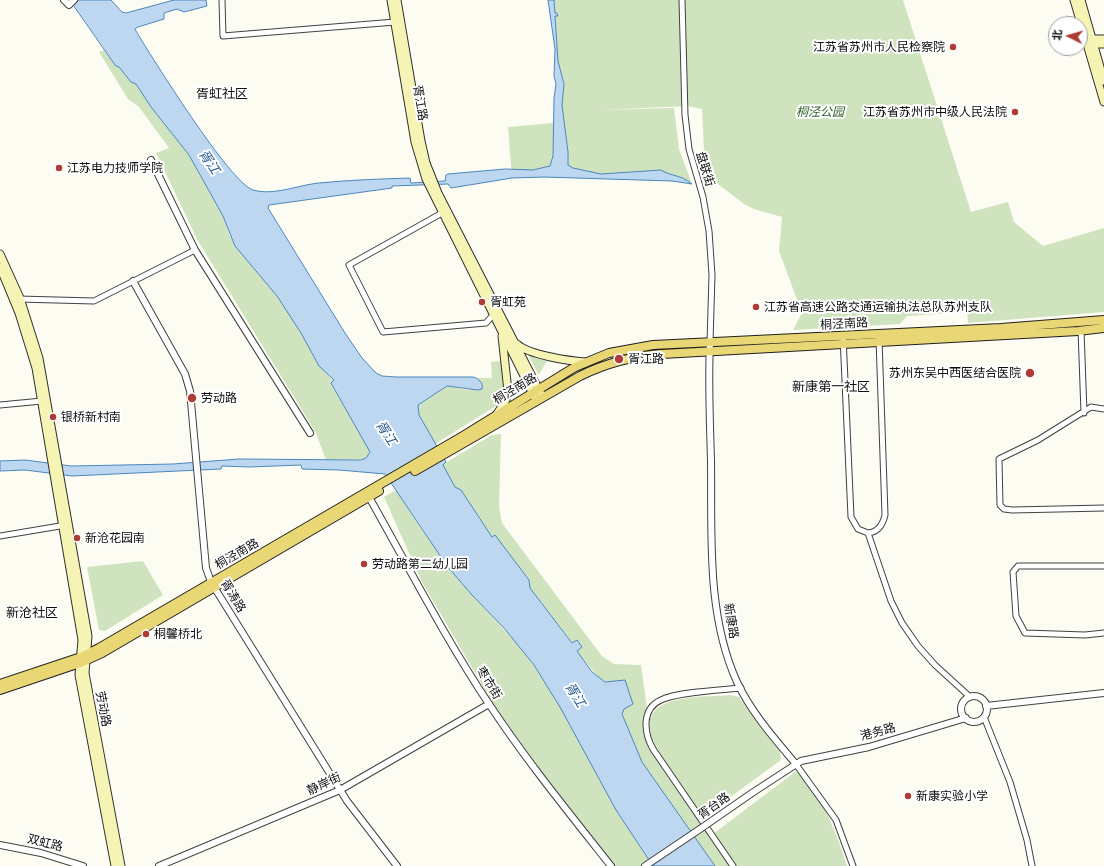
<!DOCTYPE html>
<html>
<head>
<meta charset="utf-8">
<style>
	body { margin:0 }
	#map { position:relative; width:1104px; height:866px; overflow:hidden; background:#fdfcf2; font-family:"Playfair Display","Noto Sans SC",serif }
	canvas { display:block }
	.north { position:absolute; left:1048px; top:16px; width:40px; height:40px; box-sizing:border-box; background:#fff; border:1px solid #9f9f9f; border-radius:50%; rotate:275deg; font-size:11px; font-weight:700; line-height:16px; text-align:center; color:#0e0e0e }
	.north::after { content:''; display:block; margin:auto; width:14px; height:18px; background:#af3b36; clip-path:polygon(50% 0,100% 100%,50% 72%,0 100%) }
</style>
</head>
<body>
<div id="map">
<canvas width="1104" height="866"></canvas>
<div class="north">北</div>
</div>
<script>
const g = document.querySelector('canvas').getContext('2d');
g.lineJoin = 'round';
function fill(path, color) {
  g.fillStyle = color;
  g.fill(path, 'evenodd');
}
function trace(path, color, width, dash) {
  g.strokeStyle = color;
  g.lineWidth = width;
  g.lineCap = dash ? 'butt' : 'round';
  g.setLineDash(dash || []);
  g.stroke(path);
}
function drawText(font, color, halo, rows, align = 'center') {
  g.font = font + ' "Playfair Display","Noto Sans SC",serif';
  g.lineWidth = 4;
  g.setLineDash([]);
  g.textBaseline = 'middle';
  g.strokeStyle = halo;
  g.fillStyle = color;
  for (const [text, x, y, turn = 0] of rows) {
    g.save();
    g.translate(x, y);
    g.rotate((+turn || 0) * Math.PI / 180);
    g.textAlign = isNaN(turn) ? turn : align;
    if (halo) g.strokeText(text, 0, 0);
    g.fillText(text, 0, 0);
    g.restore();
  }
}
const green = new Path2D(`
	M 554,0 L 903,0 L 971,212 L 1008,202 L 1014,222 L 1043,246 L 1104,228 L 1104,312 L 968,323 L 967,312 L 907,316 L 900,324 L 793,330 L 802,313 L 779,251 L 782,217 L 754,209 L 744,204 L 710,178 L 704,151 L 702,109 L 688,106 L 599,110 L 674,108 L 679,149 L 692,184 L 672,181 L 544,177 L 512,178 L 508,127 L 554,123 L 554,113 L 562,111 L 564,84 L 558,61 L 555,16 L 557,16 L 555,13 Z
	M 104,50 L 116,66 L 119,67 L 131,82 L 136,84 L 151,107 L 189,155 L 223,216 L 230,236 L 240,252 L 277,296 L 301,333 L 319,366 L 334,381 L 331,384 L 370,451 L 370,454 L 364,459 L 326,460 L 316,433 L 198,241 L 156,153 L 169,148 L 139,107 L 128,99 L 99,52 Z
	M 527,353 L 549,358 L 539,374 L 538,374 Z
	M 502,361 L 503,392 L 496,406 L 435,444 L 419,415 L 418,405 L 447,386 L 468,390 L 479,380 L 478,378 L 492,378 L 491,362 Z
	M 501,434 L 499,507 L 502,523 L 602,656 L 614,664 L 641,665 L 647,708 L 643,728 L 647,743 L 731,866 L 715,866 L 642,762 L 622,714 L 624,709 L 633,704 L 609,682 L 602,680 L 597,676 L 577,651 L 581,647 L 573,643 L 530,588 L 529,580 L 495,535 L 492,537 L 461,490 L 455,488 L 442,465 L 492,435 Z
	M 396,490 C 419,526 443,563 472,595 C 493,618 516,640 534,666 C 578,729 608,802 653,866 L 612,866 L 499,714 L 422,582 L 384,497 Z
	M 143,561 L 163,595 L 105,631 L 99,630 L 87,567 Z
	M 730,695 L 739,697 L 750,713 L 780,751 L 781,760 L 703,817 L 652,741 C 635,692 700,698 730,695 Z
	M 795,772 L 798,772 C 820,790 839,839 847,866 L 737,866 L 713,834 Z`);
const water = new Path2D(`
	M 70,0 L 111,0 L 122,12 L 126,13 L 174,0 L 206,0 L 207,6 L 184,12 L 177,9 L 164,13 L 164,19 L 138,27 L 135,29 L 136,31 C 151,56 230,183 253,190 C 274,196 298,185 319,183 C 349,180 380,179 410,178 L 411,183 L 445,181 L 446,175 L 448,174 L 505,169 L 533,170 L 550,166 L 553,156 L 554,98 L 556,84 L 554,76 L 555,49 L 548,0 L 554,0 L 555,13 L 557,13 L 558,16 L 555,16 L 558,61 L 564,84 L 562,105 L 568,152 L 568,165 L 573,168 L 601,174 L 661,170 C 672,177 680,174 692,184 L 672,181 L 544,177 L 512,178 L 451,188 L 448,184 L 392,186 L 392,188 L 269,205 L 268,208 L 345,333 L 362,358 L 376,373 L 382,376 L 396,377 L 473,377 C 478,378 484,383 482,389 L 478,390 L 447,386 L 418,405 L 419,415 L 446,462 L 443,465 L 455,487 L 461,490 L 492,537 L 495,535 L 529,580 L 530,588 L 572,643 L 577,640 L 582,647 L 577,651 L 592,672 L 605,682 L 625,680 L 633,704 L 624,709 L 622,714 L 642,762 L 715,866 L 653,866 L 616,810 L 560,707 L 534,665 L 504,628 L 472,595 L 447,566 L 385,474 L 339,470 L 302,469 L 301,465 L 249,467 L 222,466 L 221,469 L 72,476 L 25,470 L 0,471 L 0,461 L 25,460 L 71,466 L 173,464 L 239,459 L 361,460 L 366,458 L 370,452 L 331,383 L 334,380 L 319,366 L 301,333 L 277,296 L 235,246 L 223,216 L 189,155 L 151,107 L 136,84 L 131,82 L 119,67 L 116,66 Z`);
const minor = new Path2D(`
	M 222,0 L 223,36 L 395,22
	M 682,0 L 685,115 L 689,149 L 703,197 L 709,231 L 712,275 L 710,343
	M 442,213 L 349,265 L 383,332 L 486,323 L 494,314
	M 18,299 L 94,301 L 195,250
	M 1081,330 L 1084,413
	M 843,336 L 851,517 L 858,529 L 868,533 C 879,532 883,524 885,515 L 879,339
	M 0,405 L 42,401
	M 1104,409 L 1091,407 L 1038,440 L 999,459 L 1000,505 L 1004,509 L 1012,510 L 1104,508
	M 868,533 L 891,601 L 902,623 L 918,646 L 935,665 L 970,697
	M 0,536 L 66,525
	M 1104,566 L 1018,566 L 1013,572 L 1016,616 L 1025,633 L 1085,635 L 1104,633
	M 984,717 L 1010,782 L 1027,840 L 1032,866
	M 795,763 L 836,820 L 853,866
	M 733,866 L 653,749 C 644,733 641,709 661,700 C 677,692 721,690 741,688`);
const tertiary = new Path2D(`
	M 64,0 L 69,5 L 74,0
	M 151,160 L 195,250 L 310,433
	M 133,281 L 185,374 L 190,391 L 206,568 L 211,582 L 347,801 L 397,866
	M 710,343 C 708,382 710,422 711,461 C 712,533 706,614 737,682 C 751,712 774,738 795,763
	M 369,497 C 408,566 445,638 489,704 C 526,760 569,813 611,866
	M961 709a13 13 0 1 1 26 0a13 13 0 1 1-26 0Z
	M 986,706 L 1104,693
	M 752,793 L 801,761 L 869,747 L 966,718
	M 0,845 L 41,853 L 83,866
	M 159,866 L 340,790 L 489,704
	M 645,866 L 700,829`);
const secondary = new Path2D(`
	M 391,0 L 415,142 L 426,179 L 536,400
	M 397,0 L 421,141 L 426,163 L 438,193 L 541,394
	M 1074,0 L 1104,102
	M 1081,0 L 1104,81
	M 1088,39 L 1104,39
	M 1089,44 L 1104,44
	M 0,254 L 20,298 L 39,358 L 88,636 L 85,673 L 121,866
	M 0,267 L 19,313 L 36,368 L 82,640 L 79,675 L 115,866
	M 517,344 C 529,355 569,361 586,362
	M 497,414 L 506,400 L 508,391 L 502,336`);
const primary = new Path2D(`
	M 415,471 L 580,376 C 606,363 634,356 662,354 L 1078,331 L 1104,328
	M 0,684 L 81,657 L 99,648 L 463,436 L 575,367 L 609,353 L 653,345 L 1001,328 L 1104,320
	M 0,690 L 80,663 L 102,653 L 379,491`);
const tertiaryBridge = new Path2D(`
	M 700,829 L 752,793`);
const markers = [
	[953,47,4,"#af3b36"],
	[1015,112,4,"#af3b36"],
	[59,168,4,"#af3b36"],
	[482,302,4,"#af3b36"],
	[756,307,4,"#af3b36"],
	[619,359,5,"#af3b36"],
	[1030,373,5,"#af3b36"],
	[192,398,5,"#af3b36"],
	[53,417,4,"#af3b36"],
	[77,538,4,"#af3b36"],
	[364,564,4,"#af3b36"],
	[146,634,4,"#af3b36"],
	[908,796,4,"#af3b36"]
];
const poiNames = [
	["江苏省苏州市人民检察院",945,47,"right"],
	["江苏省苏州市中级人民法院",1007,112,"right"],
	["江苏电力技师学院",67,168],
	["胥虹苑",490,302],
	["江苏省高速公路交通运输执法总队苏州支队",764,307],
	["胥江路",628,359],
	["苏州东吴中西医结合医院",1021,373,"right"],
	["劳动路",201,398],
	["银桥新村南",61,417],
	["新沧花园南",85,538],
	["劳动路第二幼儿园",372,564],
	["桐馨桥北",154,634],
	["新康实验小学",916,796]
];
const streetNames = [
	["胥江路",420,103,80],
	["盘联街",705,169,73],
	["桐泾南路",844,324,-3],
	["桐泾南路",515,389,-31],
	["桐泾南路",237,554,-30],
	["胥涛路",233,596,59],
	["新康路",731,621,80],
	["枣市街",489,683,58],
	["劳动路",103,709,79],
	["港务路",878,732,-15],
	["静岸街",324,784,-25],
	["胥台路",714,806,-35],
	["双虹路",45,843,14]
];
const parkNames = [
	["桐泾公园",820,112]
];
const neighbourhoodNames = [
	["胥虹社区",222,94],
	["新康第一社区",831,387],
	["新沧社区",32,613]
];
const waterNames = [
	["胥江",209,162,56],
	["胥江",386,433,57],
	["胥江",575,695,58]
];
fill(green, '#cfe4be');
fill(water, '#bcd7ef');
trace(water, '#4b86be', 1);
trace(minor, '#414141', 7);
trace(tertiary, '#414141', 8);
trace(secondary, '#303030', 9);
trace(primary, '#1f1f1f', 10);
trace(minor, '#fff', 5);
trace(tertiary, '#fff', 6);
trace(secondary, '#f6f4b4', 7);
trace(primary, '#e9d776', 8);
trace(tertiaryBridge, '#414141', 8, []);
trace(tertiaryBridge, '#fff', 6);
for (const [x, y, r, color] of markers) {
  const dot = new Path2D();
  dot.arc(x, y, r, 0, 2 * Math.PI);
  g.fillStyle = color;
  g.fill(dot);
  trace(dot, '#fff', 1.5);
}
drawText('12px', '#0e0e0e', '#fff', poiNames, 'left');
drawText('12px', '#0e0e0e', '#fff', streetNames);
drawText('italic 12px', '#2d5f26', '#fff', parkNames);
drawText('13px', '#0e0e0e', '#fff', neighbourhoodNames);
drawText('italic 13px', '#265992', '#fff', waterNames);
</script>
</body>
</html>
